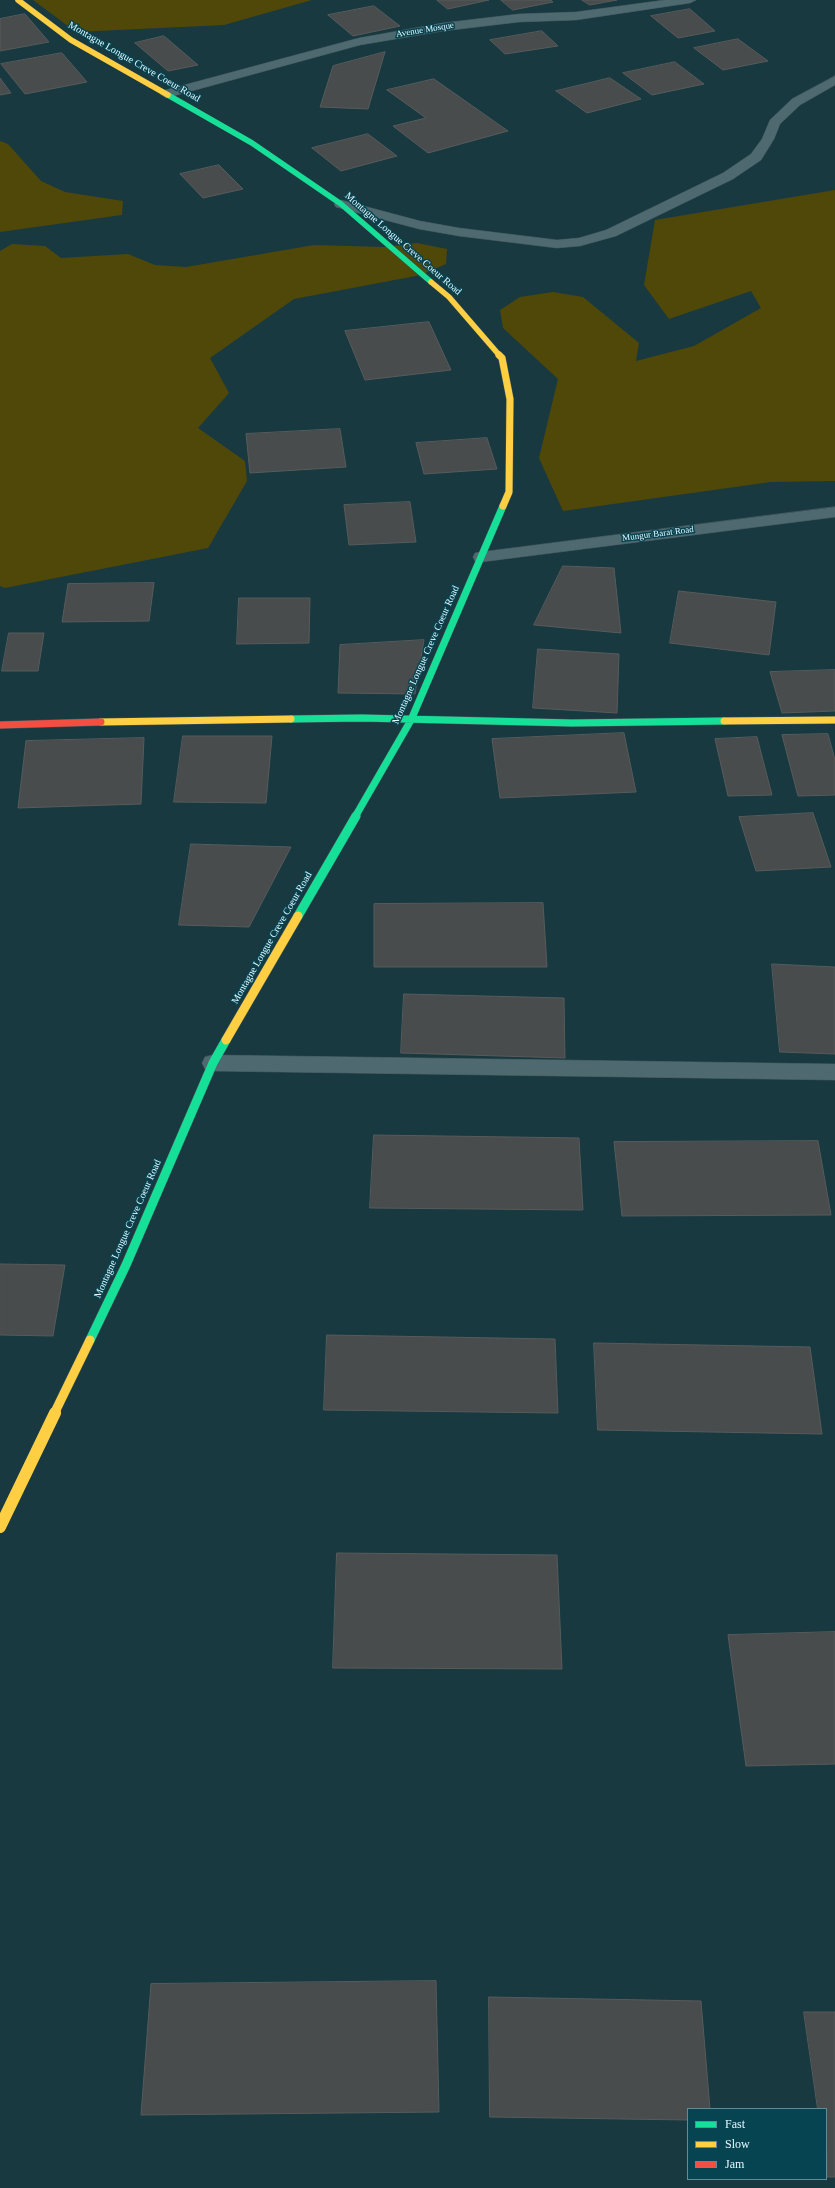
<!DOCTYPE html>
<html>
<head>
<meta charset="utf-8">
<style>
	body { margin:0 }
	#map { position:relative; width:835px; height:2188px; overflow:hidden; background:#183940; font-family:"Times New Roman",serif }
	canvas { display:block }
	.legend { position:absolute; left:687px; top:2108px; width:140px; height:72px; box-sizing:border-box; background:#074451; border:1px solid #608c97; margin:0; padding:5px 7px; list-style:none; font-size:12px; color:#e5f9ff }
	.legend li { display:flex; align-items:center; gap:8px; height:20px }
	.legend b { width:20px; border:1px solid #608c97 }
</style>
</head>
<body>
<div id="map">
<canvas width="835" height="2188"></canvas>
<ul class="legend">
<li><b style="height:5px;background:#16e098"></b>Fast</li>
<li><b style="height:5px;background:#ffcf43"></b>Slow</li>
<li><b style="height:5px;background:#f24e42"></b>Jam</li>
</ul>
</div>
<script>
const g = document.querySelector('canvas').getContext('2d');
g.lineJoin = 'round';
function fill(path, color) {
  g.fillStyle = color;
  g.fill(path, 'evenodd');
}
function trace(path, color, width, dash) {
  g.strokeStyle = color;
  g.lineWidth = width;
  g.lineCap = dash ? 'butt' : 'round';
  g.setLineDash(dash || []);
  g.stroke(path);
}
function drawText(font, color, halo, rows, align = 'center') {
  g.font = font + ' "Times New Roman",serif';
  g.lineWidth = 3;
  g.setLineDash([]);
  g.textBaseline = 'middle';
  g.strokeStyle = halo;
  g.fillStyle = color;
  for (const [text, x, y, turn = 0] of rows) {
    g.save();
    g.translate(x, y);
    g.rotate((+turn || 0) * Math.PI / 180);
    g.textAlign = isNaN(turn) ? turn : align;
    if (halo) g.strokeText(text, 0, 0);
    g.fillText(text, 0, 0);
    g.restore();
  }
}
const green = new Path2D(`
	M 33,0 L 312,0 L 224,25 L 76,32 Z
	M 0,141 L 8,144 L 41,181 L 65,192 L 123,201 L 122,215 L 0,232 Z
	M 835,190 L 835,481 L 771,482 L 563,511 L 539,458 L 558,379 L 503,328 L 500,310 L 520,297 L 553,292 L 583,297 L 639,343 L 636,361 L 694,346 L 761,308 L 751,291 L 669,319 L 644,285 L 655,220 Z
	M 417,243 L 447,249 L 446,264 L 421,275 L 294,299 L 210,358 L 229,393 L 198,428 L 245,461 L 247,481 L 208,548 L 5,588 L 0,586 L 0,251 L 12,244 L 45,246 L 61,258 L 128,254 L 155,265 L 186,267 L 314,245 L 384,247 Z`);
const building = new Path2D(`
	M 437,0 L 489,0 L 448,9 Z
	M 501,0 L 551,0 L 553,2 L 513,10 Z
	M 582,0 L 617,0 L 590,5 Z
	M 374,6 L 400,26 L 353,36 L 328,15 Z
	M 690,9 L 715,31 L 678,38 L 651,16 Z
	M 25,14 L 49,42 L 0,51 L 0,19 Z
	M 542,31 L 558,46 L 505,54 L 490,40 Z
	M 164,36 L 198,65 L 168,71 L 135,43 Z
	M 738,39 L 768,61 L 723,70 L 694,48 Z
	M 385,52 L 368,109 L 320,107 L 333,66 Z
	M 62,53 L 87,82 L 25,94 L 1,64 Z
	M 675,62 L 704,84 L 652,95 L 623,73 Z
	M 0,78 L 11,93 L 0,95 Z
	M 610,78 L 641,99 L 587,113 L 556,91 Z
	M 434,79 L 508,131 L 428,153 L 393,126 L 426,118 L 387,90 Z
	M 368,134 L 397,156 L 341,171 L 312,148 Z
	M 219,165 L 243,189 L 203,198 L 180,174 Z
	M 429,322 L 451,370 L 365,380 L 345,331 Z
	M 340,429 L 346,467 L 250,473 L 246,434 Z
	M 487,438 L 497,469 L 424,474 L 416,443 Z
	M 410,502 L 416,542 L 349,545 L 344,505 Z
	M 563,566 L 614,568 L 621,633 L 534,625 Z
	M 154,583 L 149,621 L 62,622 L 68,584 Z
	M 679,591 L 776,602 L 769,655 L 670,643 Z
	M 239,598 L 310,598 L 309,643 L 237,644 Z
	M 9,633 L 44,633 L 38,671 L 2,671 Z
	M 424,640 L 415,694 L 338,693 L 340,645 Z
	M 538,649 L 619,654 L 617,713 L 533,708 Z
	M 835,670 L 835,711 L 782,713 L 770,672 Z
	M 624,733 L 636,792 L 500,798 L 492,739 Z
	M 828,734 L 835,760 L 835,795 L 798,796 L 782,735 Z
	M 183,736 L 272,736 L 266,803 L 174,802 Z
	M 757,737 L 772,795 L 728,796 L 715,739 Z
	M 144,738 L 141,804 L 18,808 L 26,741 Z
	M 813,813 L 831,867 L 756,871 L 739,817 Z
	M 191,844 L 291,847 L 249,927 L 179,925 Z
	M 543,903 L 547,967 L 374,967 L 374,904 Z
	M 772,964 L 835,967 L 835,1054 L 780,1052 Z
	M 404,994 L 564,998 L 565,1058 L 401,1053 Z
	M 374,1135 L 579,1138 L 583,1210 L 370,1208 Z
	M 818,1141 L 831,1215 L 622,1216 L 614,1142 Z
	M 0,1264 L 65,1265 L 53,1336 L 0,1335 Z
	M 327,1335 L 555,1339 L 558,1413 L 324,1410 Z
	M 594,1343 L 810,1347 L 822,1434 L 598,1430 Z
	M 337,1553 L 557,1555 L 562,1669 L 333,1668 Z
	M 835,1632 L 835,1764 L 746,1766 L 728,1635 Z
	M 436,1981 L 439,2112 L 141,2115 L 151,1984 Z
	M 489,1997 L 701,2001 L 710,2109 L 688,2109 L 688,2120 L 490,2117 Z
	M 804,2012 L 835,2012 L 835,2177 L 827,2177 L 826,2109 L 818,2109 Z`);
const street = new Path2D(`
	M 665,0 L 696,0 L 690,3 L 576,20 L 519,22 L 443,31 L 360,45 L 166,98 L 160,94 L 162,91 L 359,38 L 443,23 L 519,14 L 576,12 Z
	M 835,76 L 835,85 L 800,105 L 780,124 L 774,139 L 761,160 L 733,179 L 616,236 L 580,246 L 557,248 L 459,236 L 419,229 L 336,207 L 334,204 L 341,200 L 420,221 L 459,228 L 557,240 L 579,238 L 606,230 L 723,173 L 751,154 L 762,139 L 770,120 L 792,99 Z
	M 835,507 L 835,517 L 481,562 L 475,561 L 473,557 L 475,553 L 481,552 Z
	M 213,1055 L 835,1064 L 835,1080 L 213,1071 L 205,1069 L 202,1063 L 205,1057 Z`);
const fastFar2 = new Path2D(`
	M 168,95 L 252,143 L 341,204 L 431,282`);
const fastFar1 = new Path2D(`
	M 291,719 L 362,718 L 572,723 L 724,721
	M 355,817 L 411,720 L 503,506`);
const fast = new Path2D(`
	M 298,916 L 356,816
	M 90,1340 L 126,1265 L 213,1063 L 226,1040`);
const slowFar3 = new Path2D(`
	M 18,0 L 71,40 L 168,95
	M 431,282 L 449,297 L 500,356`);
const slowFar2 = new Path2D(`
	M 499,355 L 502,358 L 510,399 L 509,492 L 503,506
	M 724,721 L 835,720
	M 101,722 L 291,719`);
const slowFar1 = new Path2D(`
	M 226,1040 L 298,916
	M 54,1414 L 90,1340`);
const slow = new Path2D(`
	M 0,1527 L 55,1413`);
const jam = new Path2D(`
	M 0,725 L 101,722`);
const farStreetnames = [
	["Avenue Mosque",425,30,-9],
	["Mungur Barat Road",658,534,-7]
];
const streetNames = [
	["Montagne Longue Creve Coeur Road",134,62,30],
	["Montagne Longue Creve Coeur Road",403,244,41],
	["Montagne Longue Creve Coeur Road",426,655,-66],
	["Montagne Longue Creve Coeur Road",272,938,-60],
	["Montagne Longue Creve Coeur Road",128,1229,-66]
];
fill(green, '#504809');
fill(building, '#484c4d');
trace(building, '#575b5b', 1);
trace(street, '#3e5459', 1);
trace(fastFar2, '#3e5459', 6);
trace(fastFar1, '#3e5459', 8);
trace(fast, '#3e5459', 10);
trace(slowFar3, '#3e5459', 6);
trace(slowFar2, '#3e5459', 8);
trace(slowFar1, '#3e5459', 10);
trace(slow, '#3e5459', 12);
trace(jam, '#3e5459', 8);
fill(street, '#4f6970');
trace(fastFar2, '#16e098', 5.5);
trace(fastFar1, '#16e098', 7);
trace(fast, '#16e098', 9);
trace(slowFar3, '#ffcf43', 5.5);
trace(slowFar2, '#ffcf43', 7);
trace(slowFar1, '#ffcf43', 9);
trace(slow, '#ffcf43', 12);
trace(jam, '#f24e42', 7);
drawText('9px', '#e5f9ff', '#074451', farStreetnames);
drawText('10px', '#e5f9ff', '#074451', streetNames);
</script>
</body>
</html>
